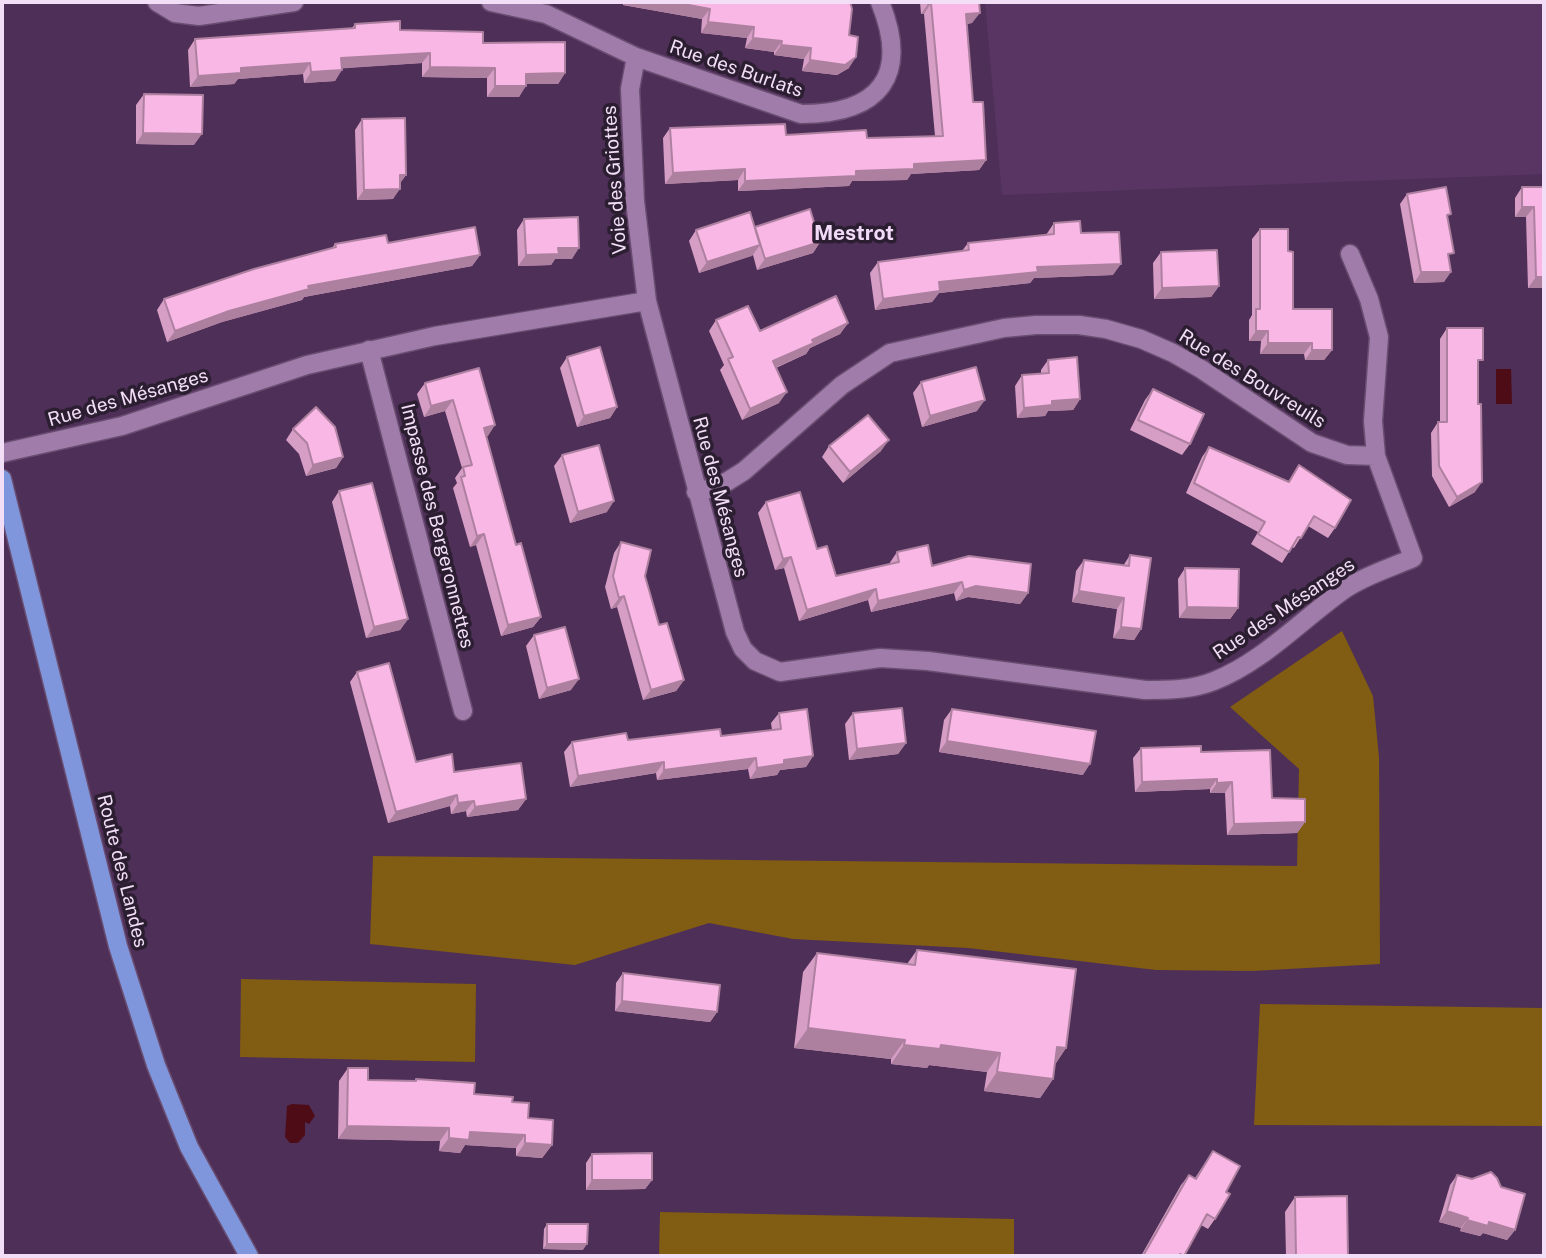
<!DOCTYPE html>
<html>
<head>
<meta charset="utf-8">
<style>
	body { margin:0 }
	#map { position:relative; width:1546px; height:1258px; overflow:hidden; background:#4e2f58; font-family:"Public Sans",sans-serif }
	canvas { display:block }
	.frame { position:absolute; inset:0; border:4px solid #f2def7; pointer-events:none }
</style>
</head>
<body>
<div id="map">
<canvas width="1546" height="1258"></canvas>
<div class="frame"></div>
</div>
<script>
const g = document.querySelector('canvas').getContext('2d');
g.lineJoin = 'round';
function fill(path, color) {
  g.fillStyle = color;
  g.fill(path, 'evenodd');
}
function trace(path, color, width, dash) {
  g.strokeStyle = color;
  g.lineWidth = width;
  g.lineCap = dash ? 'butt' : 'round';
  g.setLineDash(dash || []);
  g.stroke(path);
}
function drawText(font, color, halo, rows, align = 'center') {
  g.font = font + ' "Public Sans",sans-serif';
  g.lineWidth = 7;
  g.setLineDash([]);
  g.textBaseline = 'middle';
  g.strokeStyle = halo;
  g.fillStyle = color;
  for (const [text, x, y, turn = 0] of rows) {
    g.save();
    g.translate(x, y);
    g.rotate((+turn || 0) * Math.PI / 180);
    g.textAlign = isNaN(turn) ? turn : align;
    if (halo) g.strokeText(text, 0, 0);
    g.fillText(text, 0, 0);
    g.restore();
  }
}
const built = new Path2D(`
	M 985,2 L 1544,2 L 1544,174 L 1002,195 Z`);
const green = new Path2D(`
	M 1342,631 L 1373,696 L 1379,757 L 1380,964 L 1252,971 L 1156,970 L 968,948 L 793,939 L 709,923 L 575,965 L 370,944 L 373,856 L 1297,866 L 1299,769 L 1230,707 Z
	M 241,979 L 476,984 L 475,1062 L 240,1057 Z
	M 1260,1004 L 1544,1008 L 1544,1126 L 1254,1125 Z
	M 660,1212 L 1014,1219 L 1014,1256 L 659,1256 Z`);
const water = new Path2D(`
	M 1496,369 L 1511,369 L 1512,404 L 1496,404 Z
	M 292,1104 L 309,1105 L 315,1116 L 309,1124 L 305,1122 L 305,1135 L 298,1143 L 290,1143 L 285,1137 L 287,1106 Z`);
const minor = new Path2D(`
	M 157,2 L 175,13 L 199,16 L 294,2
	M 491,2 L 546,14 L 636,57 L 801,114 C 880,114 910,76 880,2
	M 636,57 L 630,89 L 635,201 L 647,301 L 735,632 L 743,649 L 755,661 L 780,672 L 880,658 L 928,661 L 1145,690 C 1168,690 1192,690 1214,681 C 1263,662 1302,619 1345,589 C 1366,575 1390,568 1413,558 L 1376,456 L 1373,421 L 1379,337 L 1369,299 L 1350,254
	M 369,350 L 463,711
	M 2,453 L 122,426 L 307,365 L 435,336 L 647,301
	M 696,492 L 720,486 L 744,471 L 842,385 L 890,353 L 1004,328 L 1036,325 L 1079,325 L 1106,329 L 1141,339 L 1173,353 L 1201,369 L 1312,443 L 1347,455 L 1376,456`);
const primary = new Path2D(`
	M 2,479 L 118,946 L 156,1065 L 189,1147 L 249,1256`);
const wall = new Path2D(`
	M 623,2 L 850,2 L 849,35 L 849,68 L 837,75 L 802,71 L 804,59 L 774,55 L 774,52 L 745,48 L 747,38 L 701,33 L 702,19 L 623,5 Z
	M 920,2 L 979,2 L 972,23 L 967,24 L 973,102 L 986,160 L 979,170 L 911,174 L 907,180 L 852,181 L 849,186 L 738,191 L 738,180 L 665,184 L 663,138 L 670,128 L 867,138 L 935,136 L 924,14 L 921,14 Z
	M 355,24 L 483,43 L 565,73 L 558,84 L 526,84 L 519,97 L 487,97 L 487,78 L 422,77 L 422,63 L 342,68 L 335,81 L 304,83 L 303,74 L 238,79 L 234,84 L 190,87 L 188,50 L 195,39 L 352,28 Z
	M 144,94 L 194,145 L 136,144 L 136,105 Z
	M 362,119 L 406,175 L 400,183 L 393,199 L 357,200 L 355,130 Z
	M 1522,187 L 1544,187 L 1544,288 L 1528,288 L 1526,217 L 1515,217 L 1515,198 Z
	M 1407,194 L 1448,219 L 1449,260 L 1444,282 L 1414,283 L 1400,204 Z
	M 524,219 L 572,259 L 555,259 L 551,265 L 518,266 L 517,230 Z
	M 1054,223 L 1081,233 L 1113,275 L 1034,278 L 1030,283 L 939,293 L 932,302 L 875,310 L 870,273 L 878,262 L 962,251 L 968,243 L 1046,235 Z
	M 755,227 L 820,242 L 813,253 L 757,270 L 753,255 L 699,273 L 689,241 L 696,230 Z
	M 1260,229 L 1288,251 L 1293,309 L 1332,350 L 1324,360 L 1305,360 L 1304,354 L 1260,354 L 1261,341 L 1249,341 L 1249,320 L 1252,315 L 1252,239 Z
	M 388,243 L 480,255 L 472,266 L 304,297 L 302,300 L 222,322 L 167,342 L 157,310 L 164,299 L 332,248 L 335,244 Z
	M 1161,252 L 1219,286 L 1211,297 L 1154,299 L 1153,263 Z
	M 716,320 L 760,331 L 848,323 L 840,334 L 810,348 L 806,354 L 776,368 L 779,403 L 742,420 L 720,370 L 724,365 L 709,331 Z
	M 1447,328 L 1478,367 L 1475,492 L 1449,507 L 1432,476 L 1431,433 L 1438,422 L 1440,422 L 1440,339 Z
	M 567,357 L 617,407 L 610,418 L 577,427 L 560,368 Z
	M 1048,360 L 1080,399 L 1073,410 L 1048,411 L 1045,416 L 1017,418 L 1015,386 L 1022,375 L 1041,374 L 1041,370 Z
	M 479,368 L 488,436 L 486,436 L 516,545 L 541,617 L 533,627 L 501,636 L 476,545 L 470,547 L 453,488 L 457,483 L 455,478 L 462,468 L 445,411 L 424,417 L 417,394 L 425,383 Z
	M 921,382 L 977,411 L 922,427 L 913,393 Z
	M 1153,389 L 1190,444 L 1182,455 L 1130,430 L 1145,400 Z
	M 293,429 L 343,457 L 336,468 L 306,476 L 299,454 L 286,440 Z
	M 829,446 L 881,451 L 843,483 L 822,457 Z
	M 1209,447 L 1288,482 L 1299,465 L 1335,528 L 1328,538 L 1308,526 L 1294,548 L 1292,547 L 1282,563 L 1251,544 L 1258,532 L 1186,493 L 1202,457 Z
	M 562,455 L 607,512 L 570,523 L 554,466 Z
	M 339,491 L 408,619 L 400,630 L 366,638 L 332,502 Z
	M 766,502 L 817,549 L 836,576 L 889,564 L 897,552 L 932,566 L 1028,593 L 1020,604 L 968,597 L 956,601 L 954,593 L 871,612 L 868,600 L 799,621 L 784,568 L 775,570 L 758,513 Z
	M 621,542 L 645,576 L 659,625 L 684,680 L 676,691 L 643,700 L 617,607 L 611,609 L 605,587 L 614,553 Z
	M 1130,555 L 1141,629 L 1134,640 L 1113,638 L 1117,609 L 1072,602 L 1076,571 L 1084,560 L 1123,566 Z
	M 1185,568 L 1238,608 L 1230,619 L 1179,618 L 1178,579 Z
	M 534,635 L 571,690 L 539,699 L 526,646 Z
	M 357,672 L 416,762 L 454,772 L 526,799 L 518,810 L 467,817 L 466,811 L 451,814 L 450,806 L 388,823 L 350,682 Z
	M 952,709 L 1083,775 L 939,752 L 944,720 Z
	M 779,713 L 813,756 L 806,767 L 780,770 L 777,775 L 750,779 L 748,769 L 657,780 L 656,773 L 570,787 L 564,752 L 572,742 L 721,736 L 772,730 L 771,723 Z
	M 853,713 L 906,743 L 898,754 L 849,760 L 845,724 Z
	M 1141,748 L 1201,752 L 1272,798 L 1305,822 L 1297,833 L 1227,835 L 1225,793 L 1210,793 L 1210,789 L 1135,792 L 1133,758 Z
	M 917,950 L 1066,1048 L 1055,1064 L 1053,1079 L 1040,1098 L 984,1091 L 987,1072 L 929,1065 L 927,1068 L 891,1064 L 891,1059 L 794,1048 L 803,972 L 817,953 L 907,964 Z
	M 623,973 L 717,1012 L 710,1022 L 615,1011 L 616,983 Z
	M 348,1068 L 368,1080 L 415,1081 L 416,1079 L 474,1094 L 512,1102 L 552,1145 L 542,1158 L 516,1156 L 516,1148 L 465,1145 L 460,1153 L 439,1151 L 440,1141 L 338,1139 L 339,1081 Z
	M 1213,1151 L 1226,1192 L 1215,1219 L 1208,1229 L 1201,1225 L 1184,1256 L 1141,1256 L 1181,1185 L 1189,1175 L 1195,1178 Z
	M 592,1154 L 652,1180 L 645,1189 L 586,1190 L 586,1163 Z
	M 1457,1175 L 1515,1230 L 1507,1240 L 1483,1233 L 1480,1236 L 1460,1231 L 1461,1228 L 1439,1222 L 1450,1185 Z
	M 1295,1197 L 1348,1256 L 1286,1256 L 1285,1212 Z
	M 547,1224 L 583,1250 L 543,1249 L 544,1229 Z`);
const shadedWall = new Path2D(`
	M 625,2 L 673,2 L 710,9 L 702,19 L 623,5 Z
	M 931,3 L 924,14 L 921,14 L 928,4 Z
	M 980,13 L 972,23 L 959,24 L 966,14 Z
	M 708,22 L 754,27 L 747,38 L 701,33 Z
	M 753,38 L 782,41 L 774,52 L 745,48 Z
	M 781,45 L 811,48 L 804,59 L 774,55 Z
	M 430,53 L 422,63 L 334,69 L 341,58 Z
	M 856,57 L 849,68 L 837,75 L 802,71 L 810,60 Z
	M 310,63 L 303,74 L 238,79 L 234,84 L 190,87 L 198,76 L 241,68 Z
	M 430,67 L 495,68 L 487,78 L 422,77 Z
	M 342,70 L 335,81 L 304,83 L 311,72 Z
	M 565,73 L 558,84 L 519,84 L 526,74 Z
	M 495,86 L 526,86 L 519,97 L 487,97 Z
	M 143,133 L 202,134 L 194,145 L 136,144 Z
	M 986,160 L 979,170 L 911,174 L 907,180 L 852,181 L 849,186 L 738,191 L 745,181 L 856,171 L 914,164 Z
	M 745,169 L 738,180 L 665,184 L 673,173 Z
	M 400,175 L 406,175 L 399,185 Z
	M 400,189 L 393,199 L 357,200 L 364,190 Z
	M 1522,207 L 1534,207 L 1526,217 L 1515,217 Z
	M 820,242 L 813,253 L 757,270 L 765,259 Z
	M 760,245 L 752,256 L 699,273 L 707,262 Z
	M 558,248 L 579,248 L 572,259 L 555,259 L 551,265 L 518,266 L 526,255 Z
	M 480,255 L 472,266 L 304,297 L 302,300 L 222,322 L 167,342 L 175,331 L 229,311 L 308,286 Z
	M 1121,264 L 1113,275 L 1034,278 L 1030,283 L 939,293 L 932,302 L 875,310 L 883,299 L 939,282 L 1037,267 Z
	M 1421,272 L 1451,272 L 1444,282 L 1414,283 Z
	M 1536,277 L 1544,277 L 1544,288 L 1528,288 Z
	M 1219,286 L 1211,297 L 1154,299 L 1162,288 Z
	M 848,323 L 840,334 L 810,348 L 806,354 L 765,372 L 773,361 L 812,340 Z
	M 1256,331 L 1268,331 L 1261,341 L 1249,341 Z
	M 1268,343 L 1312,343 L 1304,354 L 1260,354 Z
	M 1312,350 L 1332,350 L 1324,360 L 1305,360 Z
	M 787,392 L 779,403 L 742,420 L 750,409 Z
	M 1080,399 L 1073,410 L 1048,411 L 1045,416 L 1017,418 L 1024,408 L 1052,401 Z
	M 453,400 L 445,411 L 424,417 L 431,406 Z
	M 985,400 L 977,411 L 922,427 L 930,416 Z
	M 617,407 L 610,418 L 577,427 L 584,416 Z
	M 495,425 L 488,436 L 477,439 L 484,428 Z
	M 889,440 L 881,451 L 843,483 L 850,472 Z
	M 343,457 L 336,468 L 306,476 L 313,465 Z
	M 1482,482 L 1475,492 L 1449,507 L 1457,497 Z
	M 614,501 L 607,512 L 570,523 L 578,512 Z
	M 484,534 L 476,545 L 470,547 L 477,536 Z
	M 791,557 L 784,568 L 775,570 L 783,559 Z
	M 962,582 L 954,593 L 871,612 L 878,601 Z
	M 976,586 L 1028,593 L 1020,604 L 968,597 L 956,601 L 964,590 Z
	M 876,589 L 868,600 L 799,621 L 807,610 Z
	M 1079,591 L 1124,598 L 1117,609 L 1072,602 Z
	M 624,596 L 617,607 L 611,609 L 619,598 Z
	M 1187,607 L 1238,608 L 1230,619 L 1179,618 Z
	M 541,617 L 533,627 L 501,636 L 508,625 Z
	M 408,619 L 400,630 L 366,638 L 374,627 Z
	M 1121,627 L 1141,629 L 1134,640 L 1113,638 Z
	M 579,679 L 571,690 L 539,699 L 547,688 Z
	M 684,680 L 676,691 L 643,700 L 651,690 Z
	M 947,741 L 1090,764 L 1083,775 L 939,752 Z
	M 906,743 L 898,754 L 849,760 L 857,749 Z
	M 813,756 L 806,767 L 780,770 L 777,775 L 750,779 L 757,768 L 784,760 Z
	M 756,758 L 748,769 L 657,780 L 664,770 Z
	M 664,762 L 656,773 L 570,787 L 578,776 Z
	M 1217,779 L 1210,789 L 1135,792 L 1142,782 Z
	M 1232,782 L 1225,793 L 1210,793 L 1217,783 Z
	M 457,795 L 450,806 L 388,823 L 396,812 Z
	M 526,799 L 518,810 L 467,817 L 475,807 Z
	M 474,801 L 466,811 L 451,814 L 458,803 Z
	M 1305,822 L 1297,833 L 1227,835 L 1234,824 Z
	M 622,1001 L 717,1012 L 710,1022 L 615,1011 Z
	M 808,1028 L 905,1040 L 891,1059 L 794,1048 Z
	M 904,1045 L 941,1045 L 1000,1053 L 987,1072 L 929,1065 L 927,1068 L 891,1064 Z
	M 1057,1047 L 1066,1048 L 1053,1068 Z
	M 997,1072 L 1053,1079 L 1040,1098 L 984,1091 Z
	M 347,1126 L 449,1128 L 440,1141 L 338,1139 Z
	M 470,1132 L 525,1135 L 516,1148 L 465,1145 L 460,1153 L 439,1151 L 449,1138 Z
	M 525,1143 L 552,1145 L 542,1158 L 516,1156 Z
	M 592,1180 L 652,1180 L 645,1189 L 586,1190 Z
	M 1447,1211 L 1468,1218 L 1461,1228 L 1439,1222 Z
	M 1467,1220 L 1489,1222 L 1515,1230 L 1507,1240 L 1483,1233 L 1480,1236 L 1460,1231 Z
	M 547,1244 L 587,1244 L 583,1250 L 543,1249 Z`);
const building = new Path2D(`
	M 673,2 L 850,2 L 852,9 L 849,35 L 858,37 L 856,57 L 845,65 L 810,60 L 811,48 L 781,45 L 782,41 L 753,38 L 754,27 L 708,22 L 710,9 Z
	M 928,2 L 979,2 L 980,13 L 966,14 L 973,102 L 983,102 L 986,160 L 914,164 L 914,169 L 856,171 L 856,176 L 745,181 L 745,169 L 673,173 L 670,128 L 785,124 L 786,135 L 866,130 L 867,138 L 943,136 L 931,3 L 928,4 Z
	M 400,21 L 400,30 L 483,32 L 483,43 L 565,42 L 565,73 L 526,74 L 526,86 L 495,86 L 495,68 L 430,67 L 430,53 L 341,58 L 342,70 L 311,72 L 310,63 L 241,68 L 241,73 L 198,76 L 195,39 L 355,28 L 355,24 Z
	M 144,94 L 203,95 L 202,134 L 143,133 Z
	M 405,118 L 406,175 L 400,175 L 400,189 L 364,190 L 362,119 Z
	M 1446,187 L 1451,214 L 1447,215 L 1454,253 L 1448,254 L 1451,272 L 1421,272 L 1407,194 Z
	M 1522,187 L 1544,187 L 1544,277 L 1536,277 L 1534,207 L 1522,207 Z
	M 810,209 L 820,242 L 765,259 L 755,227 Z
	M 750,212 L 760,245 L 707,262 L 696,230 Z
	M 578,217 L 579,248 L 558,248 L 559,254 L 526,255 L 524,219 Z
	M 1080,221 L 1081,233 L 1119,232 L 1121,264 L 1037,267 L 1038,272 L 939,282 L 940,291 L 883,299 L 878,262 L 969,250 L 968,243 L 1054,234 L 1054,223 Z
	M 475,227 L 480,255 L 308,286 L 309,289 L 229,311 L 175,331 L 164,299 L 254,269 L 336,247 L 335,244 L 386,235 L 388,243 Z
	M 1260,229 L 1288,229 L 1288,251 L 1293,252 L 1293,309 L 1332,309 L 1332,350 L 1312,350 L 1312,343 L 1268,343 L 1268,331 L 1256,331 L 1256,309 L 1260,309 Z
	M 1217,250 L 1219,286 L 1162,288 L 1161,252 Z
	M 836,296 L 848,323 L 812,340 L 814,343 L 773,361 L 787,392 L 750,409 L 728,359 L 733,357 L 716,320 L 748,306 L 760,331 Z
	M 1447,328 L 1483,328 L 1483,360 L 1478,360 L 1478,404 L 1481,404 L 1482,482 L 1457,497 L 1439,466 L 1438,422 L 1447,422 Z
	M 600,347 L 617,407 L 584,416 L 567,357 Z
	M 1077,357 L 1080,399 L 1052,401 L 1052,405 L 1024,408 L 1022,375 L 1049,373 L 1048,360 Z
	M 976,367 L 985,400 L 930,416 L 921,382 Z
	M 479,368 L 495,425 L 484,428 L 516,545 L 521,543 L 541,617 L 508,625 L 484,534 L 477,536 L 461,477 L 465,476 L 463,467 L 472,465 L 453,400 L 431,406 L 425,383 Z
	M 1153,389 L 1204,414 L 1190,444 L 1138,420 Z
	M 316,407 L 335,427 L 343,457 L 313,465 L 307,443 L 293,429 Z
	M 868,415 L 889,440 L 850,472 L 829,446 Z
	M 599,445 L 614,501 L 578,512 L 562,455 Z
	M 1209,447 L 1289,482 L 1299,465 L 1351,500 L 1335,528 L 1314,516 L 1301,538 L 1298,537 L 1289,552 L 1258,534 L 1265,522 L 1194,483 Z
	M 372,483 L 408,619 L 374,627 L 339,491 Z
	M 800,492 L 817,549 L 827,546 L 836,576 L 899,562 L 897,552 L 928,545 L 932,566 L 969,556 L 1031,564 L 1028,593 L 976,586 L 964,590 L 962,582 L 878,601 L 876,589 L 807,610 L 791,557 L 783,559 L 766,502 Z
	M 621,542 L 651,550 L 645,576 L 659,625 L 667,623 L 684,680 L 651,690 L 624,596 L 619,598 L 613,576 Z
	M 1130,555 L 1151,558 L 1141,629 L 1121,627 L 1124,598 L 1079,591 L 1084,560 L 1129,566 Z
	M 1185,568 L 1239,569 L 1238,608 L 1187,607 Z
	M 565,627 L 579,679 L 547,688 L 534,635 Z
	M 389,663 L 416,762 L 452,754 L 454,772 L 521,763 L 526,799 L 475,807 L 474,801 L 458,803 L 457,795 L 396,812 L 357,672 Z
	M 902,708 L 906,743 L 857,749 L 853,713 Z
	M 807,709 L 813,756 L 784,760 L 784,764 L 757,768 L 756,758 L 664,770 L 664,762 L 578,776 L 572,742 L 626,733 L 628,740 L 720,729 L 721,736 L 781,729 L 779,713 Z
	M 952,709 L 1096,731 L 1090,764 L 947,741 Z
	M 1201,746 L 1201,752 L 1270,750 L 1272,798 L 1305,799 L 1305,822 L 1234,824 L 1232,782 L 1217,783 L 1217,779 L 1142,782 L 1141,748 Z
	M 917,950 L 1076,969 L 1066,1048 L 1057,1047 L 1053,1079 L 997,1072 L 1000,1053 L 941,1045 L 940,1049 L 904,1045 L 905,1040 L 808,1028 L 817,953 L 915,965 Z
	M 623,973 L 720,985 L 717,1012 L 622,1001 Z
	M 348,1068 L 368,1068 L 368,1080 L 416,1081 L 416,1079 L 475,1083 L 474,1094 L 513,1097 L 512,1102 L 529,1103 L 528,1118 L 553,1120 L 552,1145 L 525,1143 L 525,1135 L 470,1132 L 469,1140 L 449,1138 L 449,1128 L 347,1126 Z
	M 1213,1151 L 1240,1166 L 1226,1192 L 1230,1194 L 1215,1219 L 1207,1214 L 1184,1256 L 1180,1254 L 1179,1256 L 1143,1256 L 1189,1175 L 1196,1179 Z
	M 652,1153 L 652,1180 L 592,1180 L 592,1154 Z
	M 1491,1172 L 1497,1178 L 1501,1187 L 1525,1194 L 1515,1230 L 1489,1222 L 1488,1226 L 1467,1220 L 1468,1218 L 1447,1211 L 1457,1175 L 1472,1179 Z
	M 1347,1196 L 1348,1256 L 1292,1256 L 1296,1256 L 1295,1197 Z
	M 547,1224 L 588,1224 L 587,1244 L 547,1244 Z`);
const streetNames = [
	["Rue des Burlats",736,69,19],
	["Voie des Griottes",615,180,-94],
	["Rue des Bouvreuils",1252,379,32],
	["Rue des Mésanges",128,398,-16],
	["Rue des Mésanges",720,497,75],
	["Impasse des Bergeronnettes",437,526,76],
	["Rue des Mésanges",1284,609,-34],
	["Route des Landes",122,871,76]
];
const neighbourhoodNames = [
	["Mestrot",854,234]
];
fill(built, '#593564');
fill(green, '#815c13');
fill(water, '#4e0c16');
trace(minor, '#694d70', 21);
trace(primary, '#694d70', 21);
trace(minor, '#9f7ca9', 18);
trace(primary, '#8096dc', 18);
fill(wall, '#d69dc5');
fill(shadedWall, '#ae80a0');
fill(building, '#f9b7e5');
trace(building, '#ae80a0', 2);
drawText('19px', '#f2def7', '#2c1e31', streetNames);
drawText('bold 21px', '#f2dbf9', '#2c1e31', neighbourhoodNames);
</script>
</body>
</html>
